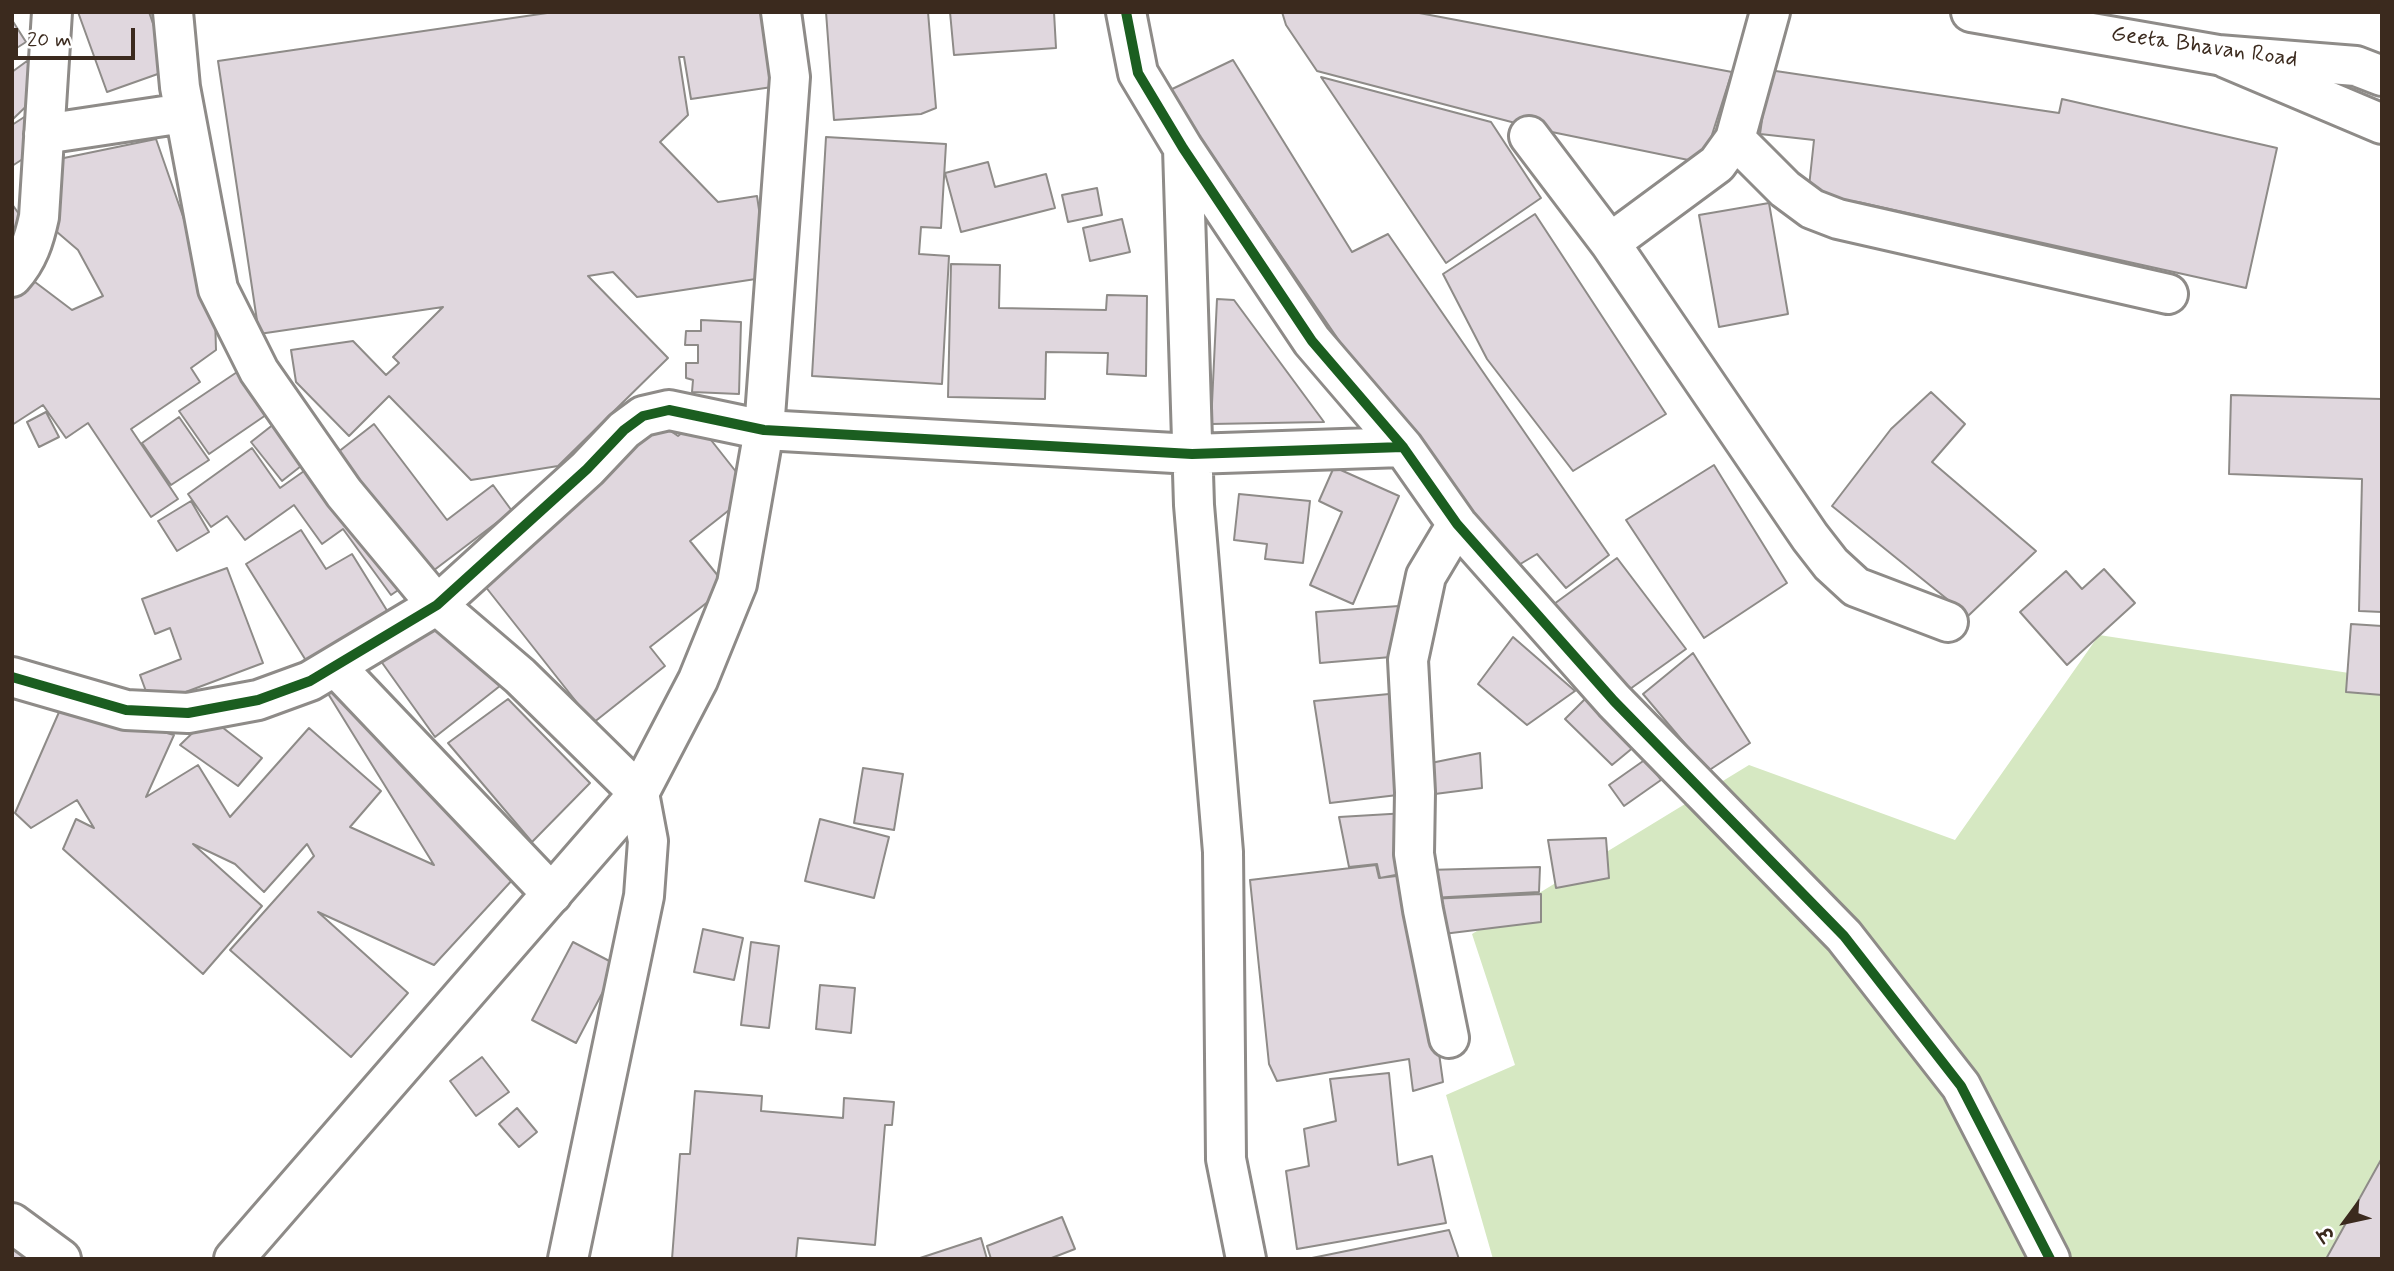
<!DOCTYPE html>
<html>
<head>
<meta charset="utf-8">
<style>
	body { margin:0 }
	#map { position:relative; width:2394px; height:1271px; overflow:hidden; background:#fff; font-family:Mynerve,"Playpen Sans Deva",sans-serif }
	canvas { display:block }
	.frame { position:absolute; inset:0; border:14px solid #3b2a1e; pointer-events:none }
	.north { position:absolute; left:2310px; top:1187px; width:70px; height:70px; -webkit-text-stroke:5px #fff; paint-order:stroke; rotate:237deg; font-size:19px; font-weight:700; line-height:28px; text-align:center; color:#3b2a1e }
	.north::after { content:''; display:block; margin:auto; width:24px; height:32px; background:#3b2a1e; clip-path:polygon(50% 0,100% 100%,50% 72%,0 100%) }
	.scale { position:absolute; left:14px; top:28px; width:121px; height:32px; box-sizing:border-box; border:4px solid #3b2a1e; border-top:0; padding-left:9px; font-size:21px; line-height:24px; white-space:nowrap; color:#3b2a1e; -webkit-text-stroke:5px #fff; paint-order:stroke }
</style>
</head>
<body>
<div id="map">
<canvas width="2394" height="1271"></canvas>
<div class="frame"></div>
<div class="north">उ</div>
<div class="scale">20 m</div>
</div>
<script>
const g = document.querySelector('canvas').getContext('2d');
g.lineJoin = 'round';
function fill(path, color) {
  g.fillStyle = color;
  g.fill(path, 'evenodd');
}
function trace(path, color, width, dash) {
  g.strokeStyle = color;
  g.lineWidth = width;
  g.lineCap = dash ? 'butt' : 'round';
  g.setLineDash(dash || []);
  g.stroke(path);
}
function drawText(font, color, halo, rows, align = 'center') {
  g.font = font + ' Mynerve,sans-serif';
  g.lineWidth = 5;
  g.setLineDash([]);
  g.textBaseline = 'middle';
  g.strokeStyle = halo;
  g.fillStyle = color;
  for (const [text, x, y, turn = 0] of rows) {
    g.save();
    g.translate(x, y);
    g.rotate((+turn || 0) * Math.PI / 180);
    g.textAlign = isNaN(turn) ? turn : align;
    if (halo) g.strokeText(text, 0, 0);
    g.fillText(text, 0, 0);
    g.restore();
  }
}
const green = new Path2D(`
	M 2099,635 L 2382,678 L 2382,1259 L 1493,1259 L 1446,1095 L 1515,1065 L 1472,934 L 1749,765 L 1955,840 Z`);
const building = new Path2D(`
	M 78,12 L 149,12 L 169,70 L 107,92 Z
	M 554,12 L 761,12 L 772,87 L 691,99 L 684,57 L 679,57 L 688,115 L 660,142 L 718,202 L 757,196 L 769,277 L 637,297 L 613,272 L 588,276 L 668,358 L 558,466 L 471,480 L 389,396 L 349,436 L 296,382 L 291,350 L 353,341 L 386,375 L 399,363 L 393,357 L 443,307 L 259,334 L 218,61 Z
	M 826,12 L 928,12 L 936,108 L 921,114 L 834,120 Z
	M 950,12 L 1054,12 L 1056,48 L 954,55 Z
	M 1282,12 L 1414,12 L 1732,72 L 1703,163 L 1542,130 L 1317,71 L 1286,25 Z
	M 12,20 L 26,42 L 12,51 Z
	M 1233,60 L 1352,252 L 1388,234 L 1609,555 L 1566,588 L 1537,554 L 1512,569 L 1377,396 L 1168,91 Z
	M 27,61 L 42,91 L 12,120 L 12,72 Z
	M 1769,70 L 2059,113 L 2062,99 L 2277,148 L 2246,288 L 1858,202 L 1808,196 L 1814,140 L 1760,134 Z
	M 1321,77 L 1491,122 L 1541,198 L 1446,263 Z
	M 35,110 L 29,155 L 12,166 L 12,125 Z
	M 826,137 L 946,144 L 941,228 L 921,227 L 919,254 L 949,256 L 942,384 L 812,376 Z
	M 156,139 L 201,268 L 215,316 L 216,350 L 191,368 L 200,382 L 131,429 L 178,499 L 151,517 L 88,423 L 66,438 L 43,405 L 12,425 L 12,294 L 31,279 L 72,310 L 103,296 L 78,250 L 50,226 L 59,159 Z
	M 988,162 L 995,187 L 1046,174 L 1055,208 L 961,232 L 945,173 Z
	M 1097,188 L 1102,215 L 1068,222 L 1062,195 Z
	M 1769,203 L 1788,314 L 1719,327 L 1699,215 Z
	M 12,204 L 30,230 L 12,244 Z
	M 1535,214 L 1666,414 L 1573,471 L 1487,359 L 1443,274 Z
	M 1122,219 L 1130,252 L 1090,261 L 1083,228 Z
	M 951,264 L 1000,265 L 999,308 L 1106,310 L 1107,295 L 1147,296 L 1146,376 L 1107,374 L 1108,353 L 1046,352 L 1045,399 L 948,397 Z
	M 1217,299 L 1234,300 L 1324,422 L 1211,424 Z
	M 701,320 L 741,322 L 739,394 L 692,392 L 693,380 L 686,378 L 686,363 L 698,363 L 698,345 L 685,345 L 686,331 L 701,331 Z
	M 252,362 L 282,404 L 209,454 L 179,411 Z
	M 1931,392 L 1965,424 L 1932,462 L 2036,551 L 1968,616 L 1832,506 L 1891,429 Z
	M 2231,395 L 2382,399 L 2382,612 L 2359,611 L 2362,479 L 2229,474 Z
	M 46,412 L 59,437 L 39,447 L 27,422 Z
	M 179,417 L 209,460 L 171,485 L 142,443 Z
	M 279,420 L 310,459 L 282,481 L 251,442 Z
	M 696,421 L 752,492 L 690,541 L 727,587 L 650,647 L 665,666 L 593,723 L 481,581 L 659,423 L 678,436 Z
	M 374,424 L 447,520 L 493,485 L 512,511 L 425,577 L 333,456 Z
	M 252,448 L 280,488 L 314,464 L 410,582 L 391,595 L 343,529 L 322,544 L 294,505 L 245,540 L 227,516 L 211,527 L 188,494 Z
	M 1714,465 L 1787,583 L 1704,638 L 1626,520 Z
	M 1334,467 L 1399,496 L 1353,604 L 1310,585 L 1342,512 L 1319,501 Z
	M 1239,494 L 1310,501 L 1303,563 L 1265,559 L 1267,544 L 1234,540 Z
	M 191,501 L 209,532 L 177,551 L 158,521 Z
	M 301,530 L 326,569 L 352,554 L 391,617 L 310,667 L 246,564 Z
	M 1617,558 L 1686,649 L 1623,694 L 1554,604 Z
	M 227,568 L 263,663 L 151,705 L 140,675 L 181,659 L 170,628 L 155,634 L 142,599 Z
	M 2104,569 L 2135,603 L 2067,665 L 2020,612 L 2066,571 L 2082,589 Z
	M 1399,606 L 1403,656 L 1320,663 L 1316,612 Z
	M 440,619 L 505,682 L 435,737 L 373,650 Z
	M 2351,624 L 2382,626 L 2382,695 L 2346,692 Z
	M 1513,637 L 1575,691 L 1527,725 L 1478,684 Z
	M 1693,653 L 1750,743 L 1708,771 L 1643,694 Z
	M 338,685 L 515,877 L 434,965 L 318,912 L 408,993 L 351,1057 L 230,950 L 314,856 L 307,844 L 264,892 L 235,864 L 193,844 L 262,906 L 203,974 L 63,849 L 76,819 L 94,828 L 77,800 L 31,828 L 15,813 L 63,703 L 174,735 L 146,797 L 198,765 L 230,817 L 309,728 L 381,791 L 350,827 L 434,865 L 327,692 Z
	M 1400,693 L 1406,794 L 1330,803 L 1314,701 Z
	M 1586,698 L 1635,746 L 1612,765 L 1565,719 Z
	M 508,699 L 590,783 L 532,842 L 448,743 Z
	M 209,717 L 262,758 L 238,786 L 180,745 Z
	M 1480,753 L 1482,788 L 1427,795 L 1426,764 Z
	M 1646,759 L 1661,780 L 1624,806 L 1609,785 Z
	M 863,768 L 903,774 L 894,830 L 854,823 Z
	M 1407,813 L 1411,872 L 1380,878 L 1377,864 L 1349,867 L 1339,817 Z
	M 820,819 L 889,837 L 874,898 L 805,881 Z
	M 1606,838 L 1609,878 L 1556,888 L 1548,840 Z
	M 1376,865 L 1379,878 L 1414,874 L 1443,1082 L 1413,1091 L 1409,1059 L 1277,1081 L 1269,1064 L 1250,880 Z
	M 1540,867 L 1539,892 L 1431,898 L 1427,870 Z
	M 1541,894 L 1541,922 L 1435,935 L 1428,899 Z
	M 703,929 L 743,938 L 734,980 L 694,972 Z
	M 573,942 L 617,965 L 576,1043 L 532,1020 Z
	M 751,942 L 779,946 L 769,1028 L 741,1025 Z
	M 820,985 L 855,988 L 851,1033 L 816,1029 Z
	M 482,1057 L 509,1092 L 476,1116 L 450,1081 Z
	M 1389,1073 L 1398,1165 L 1432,1156 L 1446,1223 L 1297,1249 L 1286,1171 L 1309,1166 L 1304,1129 L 1336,1121 L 1330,1079 Z
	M 695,1091 L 762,1096 L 761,1111 L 843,1118 L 844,1098 L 894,1102 L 892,1125 L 885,1125 L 875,1245 L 798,1238 L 796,1259 L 672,1259 L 680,1154 L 690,1154 Z
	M 517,1108 L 537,1132 L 519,1147 L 499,1124 Z
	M 2382,1158 L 2382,1259 L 2326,1259 Z
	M 1062,1217 L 1075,1249 L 1049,1259 L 991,1259 L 987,1246 Z
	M 1449,1230 L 1459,1259 L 1307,1259 Z
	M 981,1238 L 987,1259 L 917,1259 Z
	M 12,1242 L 33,1259 L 12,1259 Z`);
const minor = new Path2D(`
	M 173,12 L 180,87 L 218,289 L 259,371 L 344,493 L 437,605 L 520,676 L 639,793 L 648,841 L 644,896 L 568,1259
	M 1126,12 L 1138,73 L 1183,148 L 1312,341 L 1403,447 L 1457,524 L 1614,701 L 1844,936 L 1961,1086 L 2050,1259
	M 1770,12 L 1735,139 L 1717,164 L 1610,243 L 1810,537 L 1831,564 L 1856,587 L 1948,622
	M 2226,58 L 2382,124
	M 44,134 L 184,113
	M 1529,136 L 1610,243
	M 1735,139 L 1785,189 L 1812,209 L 1838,219 L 2168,294
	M 1183,148 L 1194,505 L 1223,852 L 1226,1159 L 1246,1259
	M 12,277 C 28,259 34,240 39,217 L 52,12
	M 335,666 L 552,894
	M 12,677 L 126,710 L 188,713 L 258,700 L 310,681 L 437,605 L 587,469 L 624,430 L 643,416 L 669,410 L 764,430 L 1192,454 L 1403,447
	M 1449,1038 L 1423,910 L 1414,854 L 1415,792 L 1408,660 L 1426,576 L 1457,524
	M 12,1223 L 61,1259`);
const major = new Path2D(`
	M 1971,12 L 2218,55 L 2356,66 L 2382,76
	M 234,1259 L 639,793 L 698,680 L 737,584 L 764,430 L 790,77 L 781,12`);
const cycleway = new Path2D(`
	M 1126,12 L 1138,73 L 1183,148 L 1312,341 L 1403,447 L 1457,524 L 1614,701 L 1844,936 L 1961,1086 L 2050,1259
	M 12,677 L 126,710 L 188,713 L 258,700 L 310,681 L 437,605 L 587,469 L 624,430 L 643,416 L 669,410 L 764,430 L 1192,454 L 1403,447`);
const streetNames = [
	["Geeta Bhavan Road",2204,48,8]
];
fill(green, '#d6e8c2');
fill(building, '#e0d7de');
trace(building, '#8e8b88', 2);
trace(minor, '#8e8b88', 44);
trace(major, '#8e8b88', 44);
trace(minor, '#fff', 38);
trace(major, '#fff', 38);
trace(cycleway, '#1b5e20', 10);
drawText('23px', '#3b2a1e', '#fff', streetNames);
</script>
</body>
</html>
